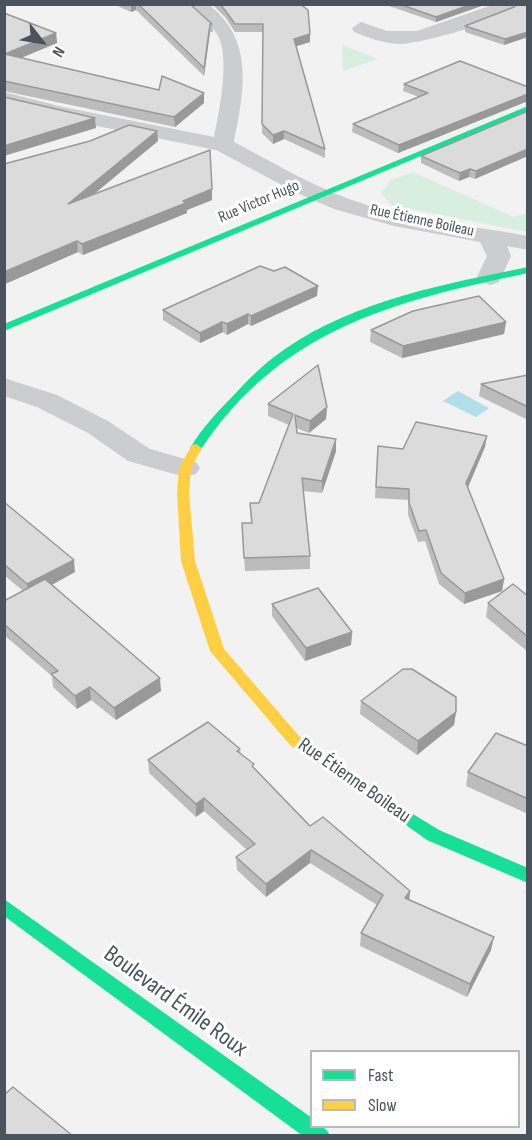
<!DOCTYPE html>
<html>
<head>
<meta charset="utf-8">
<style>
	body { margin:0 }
	#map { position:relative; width:532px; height:1140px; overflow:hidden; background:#f2f2f2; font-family:"Sofia Sans Condensed",sans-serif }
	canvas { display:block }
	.frame { position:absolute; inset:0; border:6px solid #4a545c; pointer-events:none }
	.legend { position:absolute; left:310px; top:1050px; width:210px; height:78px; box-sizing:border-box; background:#fff; border:2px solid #b7bbbe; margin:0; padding:8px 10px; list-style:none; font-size:18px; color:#4a545c }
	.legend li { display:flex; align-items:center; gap:12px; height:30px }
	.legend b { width:30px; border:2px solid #b7bbbe }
	.north { position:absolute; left:12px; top:12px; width:60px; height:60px; -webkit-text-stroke:4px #fff; paint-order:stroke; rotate:121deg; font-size:16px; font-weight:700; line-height:24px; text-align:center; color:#4a545c }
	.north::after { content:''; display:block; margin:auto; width:21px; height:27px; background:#4a545c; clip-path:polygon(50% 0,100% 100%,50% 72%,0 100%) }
</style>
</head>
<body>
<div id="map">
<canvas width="532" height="1140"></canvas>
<div class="frame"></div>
<ul class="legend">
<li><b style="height:8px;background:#16e098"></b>Fast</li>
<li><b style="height:8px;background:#ffcf43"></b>Slow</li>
</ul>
<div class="north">N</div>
</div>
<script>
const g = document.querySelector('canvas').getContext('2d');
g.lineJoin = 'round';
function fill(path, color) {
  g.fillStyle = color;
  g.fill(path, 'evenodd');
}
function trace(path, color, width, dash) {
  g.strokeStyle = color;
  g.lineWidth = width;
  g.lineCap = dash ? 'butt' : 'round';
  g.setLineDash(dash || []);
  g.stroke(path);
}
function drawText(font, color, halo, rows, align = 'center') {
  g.font = font + ' "Sofia Sans Condensed",sans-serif';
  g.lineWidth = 6;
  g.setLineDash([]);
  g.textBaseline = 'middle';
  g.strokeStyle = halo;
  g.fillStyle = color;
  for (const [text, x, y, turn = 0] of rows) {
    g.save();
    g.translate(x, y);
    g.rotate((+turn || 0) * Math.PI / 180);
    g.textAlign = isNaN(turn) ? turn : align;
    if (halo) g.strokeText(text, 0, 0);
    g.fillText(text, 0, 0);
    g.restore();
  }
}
const green = new Path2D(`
	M 342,45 L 378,59 L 343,71 Z
	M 413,172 L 514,217 L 527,213 L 527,232 L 391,205 L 381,193 L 391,180 Z`);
const water = new Path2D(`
	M 458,391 L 489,408 L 476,417 L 443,401 Z`);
const street = new Path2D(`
	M 186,4 L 208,4 C 255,40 244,91 234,142 C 272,162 309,184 349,199 C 406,219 468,225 528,236 L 528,250 L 507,246 L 511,256 L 499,282 L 490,285 L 481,282 L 477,277 L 487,256 L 480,242 L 394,226 L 334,209 L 297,193 L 216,150 L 62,119 L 4,104 L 4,92 L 63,107 L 214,137 C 219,111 231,57 217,34 C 209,21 195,16 186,4 Z
	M 495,4 L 521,4 C 508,20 420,44 399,44 C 383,43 369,38 354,32 L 352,28 L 361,22 L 387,31 L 417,31 Z
	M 4,378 L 57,395 L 108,421 L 150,449 L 196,462 L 200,468 L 196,474 L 185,477 L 128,461 L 88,433 L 37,407 L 4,396 Z`);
const fast = new Path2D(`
	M 528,106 L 528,111 L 4,331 L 4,324 Z
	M 528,267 L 528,273 C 394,301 280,329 200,451 L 196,452 L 190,448 C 202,428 218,411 234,395 C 249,378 266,362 285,349 C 356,300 445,284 528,267 Z
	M 395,803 L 439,830 L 528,868 L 528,883 L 427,840 L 389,813 L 387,809 L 389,805 Z
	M 4,899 L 312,1118 L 312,1126 C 321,1126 326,1126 330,1136 L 303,1136 L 4,916 Z`);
const slow = new Path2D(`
	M 196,444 L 202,448 L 191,468 L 189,493 L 195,561 L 224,649 L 300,737 L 401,805 L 403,809 L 401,813 L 395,815 L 389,813 L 290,745 L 210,651 L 181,561 L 177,493 L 179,468 L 192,445 Z`);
const wall = new Path2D(`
	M 113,4 L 190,4 L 212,24 L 213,32 L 210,32 L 204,76 L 136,10 L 131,12 Z
	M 212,4 L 300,4 L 310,42 L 296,46 L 325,149 L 325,158 L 284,139 L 273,144 L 262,133 L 263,32 L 235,32 L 225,17 Z
	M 383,4 L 487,4 L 436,22 Z
	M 528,4 L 528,37 L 504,45 L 465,32 L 465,26 L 514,7 Z
	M 4,13 L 56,33 L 57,43 L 21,58 L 204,103 L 175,127 L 4,91 Z
	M 404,84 L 528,87 L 528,101 L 398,153 L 352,132 L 353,124 L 419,97 L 403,91 Z
	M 528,111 L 475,179 L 469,177 L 459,181 L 421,163 L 421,156 Z
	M 157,131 L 158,141 L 93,194 L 212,200 L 187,210 L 187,213 L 83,255 L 78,252 L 5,284 L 4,286 L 4,164 Z
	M 317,296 L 251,326 L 248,324 L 227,335 L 223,332 L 200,343 L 163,320 L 163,310 Z
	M 506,322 L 504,334 L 402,358 L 370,342 L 371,330 Z
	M 528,375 L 528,420 L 479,396 L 481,384 Z
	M 268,404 L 327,407 L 326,419 L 309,433 L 296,428 L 297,433 L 336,451 L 322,493 L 303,491 L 310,556 L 310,569 L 245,571 L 242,523 L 251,523 L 250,503 L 259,503 L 289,425 L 268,416 Z
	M 487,436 L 485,447 L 468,487 L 504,579 L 502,591 L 464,604 L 439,584 L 425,541 L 418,542 L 408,515 L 408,500 L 375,498 L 378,446 L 403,449 Z
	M 4,502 L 75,572 L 52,585 L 161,691 L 116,720 L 91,700 L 77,709 L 53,687 L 52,676 L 4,635 L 4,601 L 23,591 L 4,575 Z
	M 528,596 L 528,652 L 486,617 L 488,603 Z
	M 272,604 L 352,632 L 351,645 L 305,661 L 272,616 Z
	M 361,701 L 456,712 L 454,725 L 417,755 L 360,714 Z
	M 528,746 L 528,814 L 466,786 L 468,772 Z
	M 240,749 L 241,754 L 310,826 L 409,900 L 491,950 L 467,997 L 360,946 L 361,933 L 377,905 L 310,863 L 266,897 L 237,870 L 236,857 L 247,850 L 204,811 L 196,817 L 149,773 L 148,760 Z`);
const shadedWall = new Path2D(`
	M 131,4 L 136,4 L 136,10 L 131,12 Z
	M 472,4 L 487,4 L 436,22 L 436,17 Z
	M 210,24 L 210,32 L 204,76 L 204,68 Z
	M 528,32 L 528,37 L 504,45 L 505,39 Z
	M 56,33 L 57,43 L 6,64 L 5,54 Z
	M 310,34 L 310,42 L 294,47 L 294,39 Z
	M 204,93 L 204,103 L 175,127 L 174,117 Z
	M 528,94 L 528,101 L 398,153 L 399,145 Z
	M 95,118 L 96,128 L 4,156 L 4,146 Z
	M 157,131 L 158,141 L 69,215 L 68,204 Z
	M 284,131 L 284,139 L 273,144 L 273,135 Z
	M 528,149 L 528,156 L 475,179 L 476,171 Z
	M 470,169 L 469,177 L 459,181 L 460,173 Z
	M 212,189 L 212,200 L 187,210 L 187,213 L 83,255 L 82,244 Z
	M 77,241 L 78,252 L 5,284 L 4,286 L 4,272 Z
	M 318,286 L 317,296 L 251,326 L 251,316 Z
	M 248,314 L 248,324 L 227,335 L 227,324 Z
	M 222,322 L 223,332 L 200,343 L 200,333 Z
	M 506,322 L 504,334 L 402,358 L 403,346 Z
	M 327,407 L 326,419 L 309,433 L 310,421 Z
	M 487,436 L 485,447 L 465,494 L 466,483 Z
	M 336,439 L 336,451 L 322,493 L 322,481 Z
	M 74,560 L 75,572 L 29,597 L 27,584 Z
	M 504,579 L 502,591 L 464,604 L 465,593 Z
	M 352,632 L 351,645 L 305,661 L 306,648 Z
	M 160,678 L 161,691 L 116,720 L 114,708 Z
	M 90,687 L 91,700 L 77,709 L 75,696 Z
	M 456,712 L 454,725 L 417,755 L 418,741 Z
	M 204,798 L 204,811 L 196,817 L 196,804 Z
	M 311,850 L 310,863 L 266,897 L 266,884 Z
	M 410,891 L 409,904 L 405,898 Z
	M 494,937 L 491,950 L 467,997 L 470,984 Z`);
const building = new Path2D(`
	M 138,4 L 190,4 L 212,24 L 210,24 L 204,68 Z
	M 220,4 L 300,4 L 308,10 L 310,34 L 294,39 L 325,149 L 284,131 L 273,135 L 262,124 L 263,24 L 235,24 L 224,9 Z
	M 399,4 L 472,4 L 436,17 Z
	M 518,4 L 528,4 L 528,32 L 505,39 L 465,26 L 514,7 Z
	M 4,13 L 56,33 L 5,54 L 159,90 L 162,76 L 204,93 L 174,117 L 4,81 Z
	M 460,61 L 528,87 L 528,94 L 399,145 L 353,124 L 428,93 L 404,84 Z
	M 4,97 L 95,118 L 4,146 Z
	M 528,111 L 528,149 L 476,171 L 470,169 L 460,173 L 421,156 Z
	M 129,125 L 157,131 L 68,204 L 210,150 L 212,189 L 183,201 L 186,203 L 82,244 L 77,241 L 4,272 L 4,164 L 90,141 Z
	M 260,266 L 274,271 L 285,267 L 318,286 L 251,316 L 248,314 L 227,324 L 222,322 L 200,333 L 163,310 Z
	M 479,296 L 506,322 L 403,346 L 371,330 L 413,311 Z
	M 318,365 L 327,407 L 310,421 L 295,415 L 297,433 L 336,439 L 322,481 L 302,478 L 310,556 L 244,558 L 242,523 L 252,523 L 250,503 L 259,503 L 293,414 L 268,404 Z
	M 528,375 L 528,407 L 481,384 Z
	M 416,422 L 487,436 L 466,483 L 504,579 L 465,593 L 441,573 L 426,530 L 419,531 L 409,503 L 409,489 L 376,487 L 378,446 L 403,449 Z
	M 4,502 L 74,560 L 27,584 L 4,564 Z
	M 45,579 L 160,678 L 114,708 L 90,687 L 75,696 L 51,674 L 58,671 L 4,624 L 4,601 Z
	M 513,584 L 528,596 L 528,637 L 488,603 Z
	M 318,588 L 352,632 L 306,648 L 272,604 Z
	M 403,669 L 412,669 L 456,697 L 456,712 L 418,741 L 361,701 Z
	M 208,722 L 240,749 L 237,751 L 254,764 L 252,766 L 310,826 L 323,817 L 410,891 L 405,898 L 494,937 L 470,984 L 361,933 L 383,895 L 311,850 L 266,884 L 236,857 L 255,844 L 204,798 L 196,804 L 148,760 Z
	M 496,733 L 528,746 L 528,799 L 468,772 Z
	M 13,1087 L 73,1136 L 4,1136 L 4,1095 Z`);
const farStreetnames = [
	["Rue Victor Hugo",259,202,-23],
	["Rue Étienne Boileau",422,221,12]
];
const streetNames = [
	["Rue Étienne Boileau",354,781,35]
];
const nearStreetnames = [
	["Boulevard Émile Roux",175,1002,36]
];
fill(green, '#d8efe0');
fill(water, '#b0dfe9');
fill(street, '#cccdcf');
fill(fast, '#16e098');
fill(slow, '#ffcf43');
fill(wall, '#bcbcbd');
fill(shadedWall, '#99999a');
fill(building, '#dbdbdc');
trace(building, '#99999a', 1.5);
drawText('16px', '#4a545c', '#fff', farStreetnames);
drawText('20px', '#4a545c', '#fff', streetNames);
drawText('24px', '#4a545c', '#fff', nearStreetnames);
</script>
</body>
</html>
